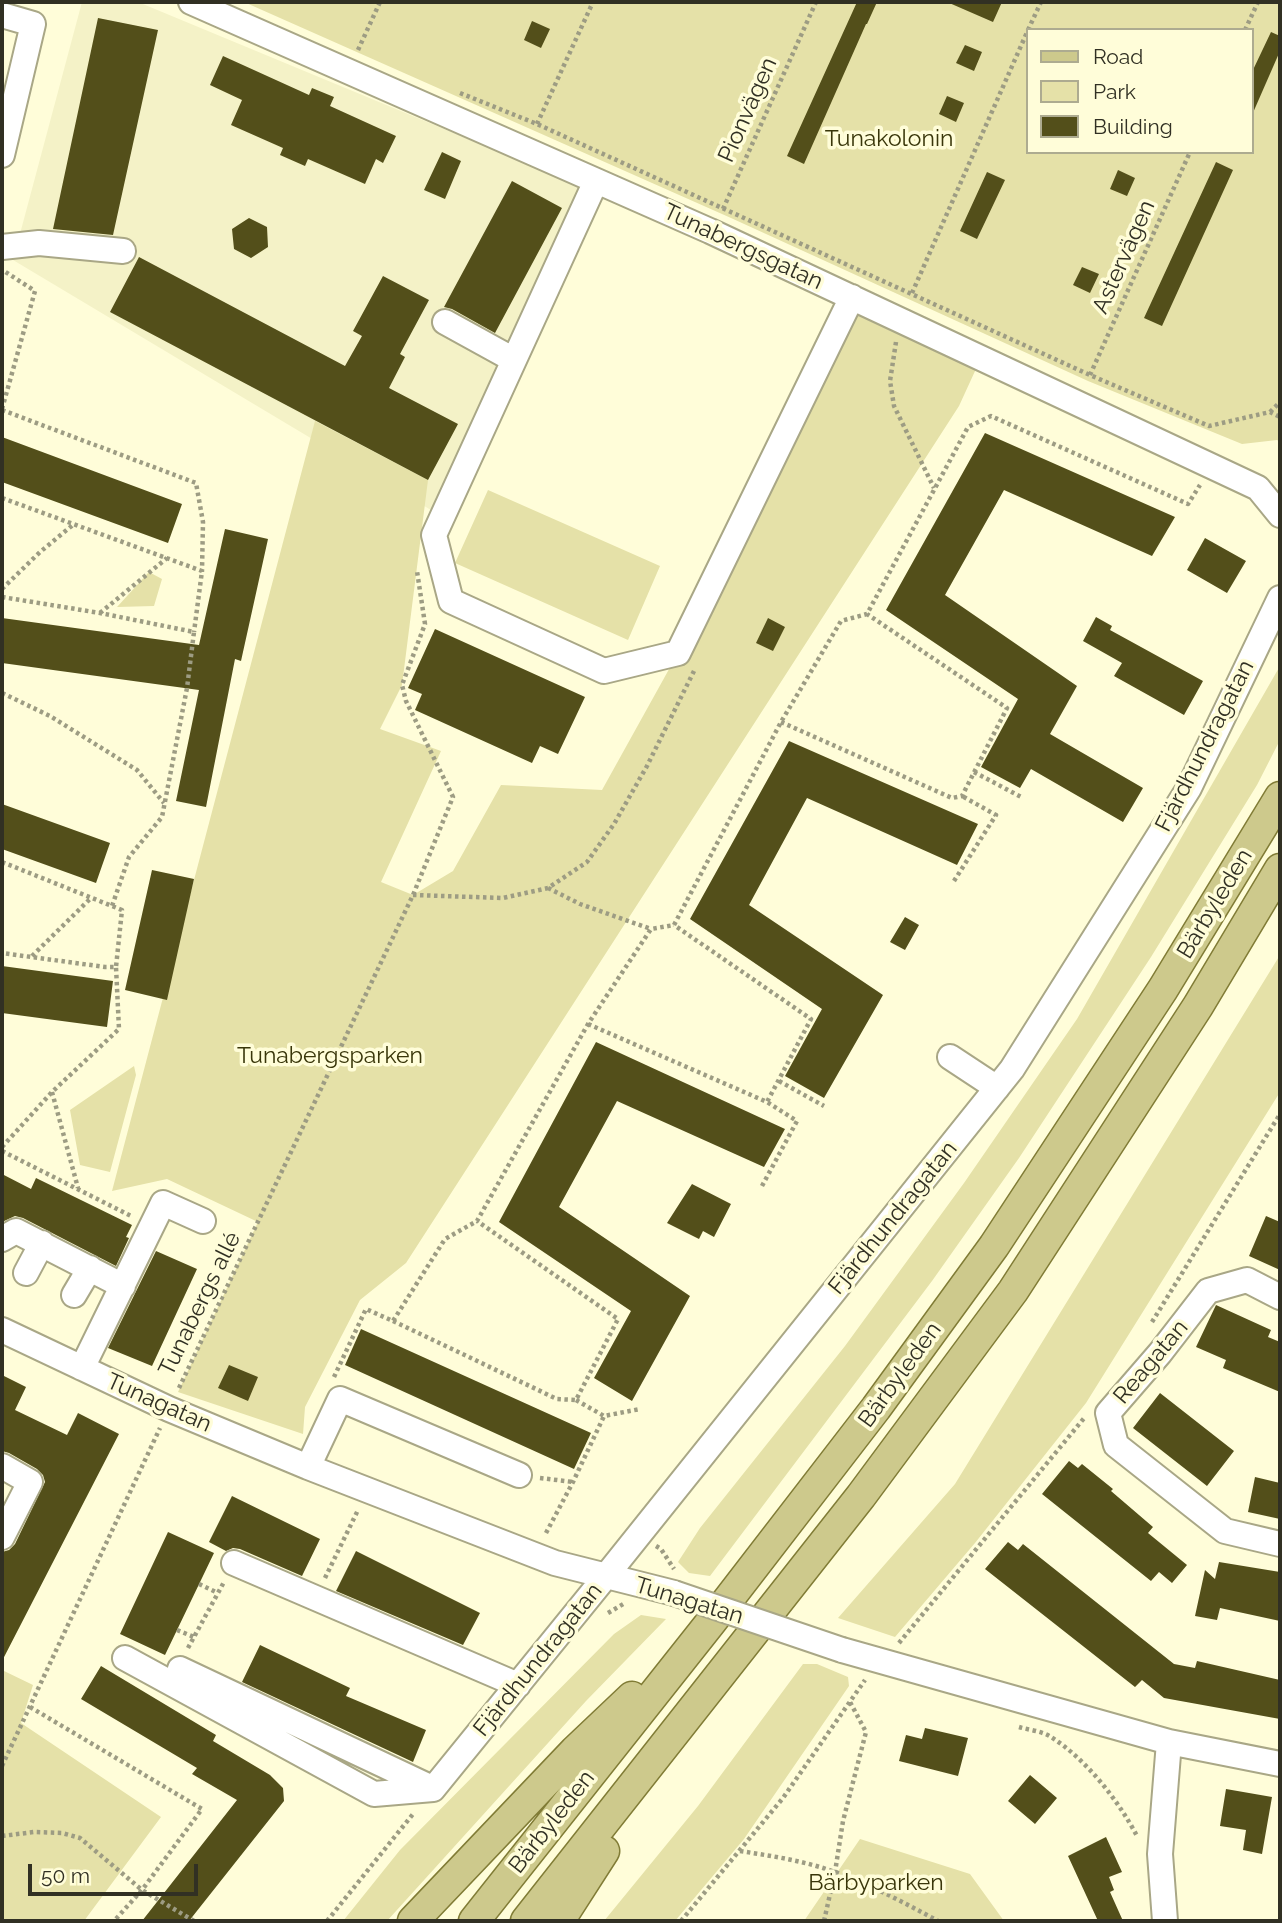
<!DOCTYPE html>
<html>
<head>
<meta charset="utf-8">
<style>
	body { margin:0 }
	#map { position:relative; width:1282px; height:1923px; overflow:hidden; background:#fffdd9; font-family:Raleway,sans-serif }
	canvas { display:block }
	.frame { position:absolute; inset:0; border:4px solid #313023; pointer-events:none }
	.legend { position:absolute; left:1026px; top:28px; width:228px; height:126px; box-sizing:border-box; background:#fffdd9; border:2px solid #adab90; margin:0; padding:9px 12px; list-style:none; font-size:21px; color:#313023 }
	.legend li { display:flex; align-items:center; gap:14px; height:35px }
	.legend b { width:35px; border:2px solid #adab90 }
	.scale { position:absolute; left:28px; top:1864px; width:170px; height:32px; box-sizing:border-box; border:4px solid #313023; border-top:0; padding-left:9px; font-size:21px; line-height:24px; white-space:nowrap; color:#313023; -webkit-text-stroke:5px #fffdd9; paint-order:stroke }
</style>
</head>
<body>
<div id="map">
<canvas width="1282" height="1923"></canvas>
<div class="frame"></div>
<ul class="legend">
<li><b style="height:9px;background:#cdc98c"></b>Road</li>
<li><b style="height:19px;background:#e5e1a8"></b>Park</li>
<li><b style="height:19px;background:#534f1a"></b>Building</li>
</ul>
<div class="scale">50 m</div>
</div>
<script>
const g = document.querySelector('canvas').getContext('2d');
g.lineJoin = 'round';
function fill(path, color) {
  g.fillStyle = color;
  g.fill(path, 'evenodd');
}
function trace(path, color, width, dash) {
  g.strokeStyle = color;
  g.lineWidth = width;
  g.lineCap = dash ? 'butt' : 'round';
  g.setLineDash(dash || []);
  g.stroke(path);
}
function drawText(font, color, halo, rows, align = 'center') {
  g.font = font + ' Raleway,sans-serif';
  g.lineWidth = 7;
  g.setLineDash([]);
  g.textBaseline = 'middle';
  g.strokeStyle = halo;
  g.fillStyle = color;
  for (const [text, x, y, turn = 0] of rows) {
    g.save();
    g.translate(x, y);
    g.rotate((+turn || 0) * Math.PI / 180);
    g.textAlign = isNaN(turn) ? turn : align;
    if (halo) g.strokeText(text, 0, 0);
    g.fillText(text, 0, 0);
    g.restore();
  }
}
const built = new Path2D(`
	M 82,2 L 138,2 L 584,187 L 436,513 L 13,260 Z`);
const green = new Path2D(`
	M 244,2 L 1280,2 L 1280,442 L 1277,440 L 1242,444 L 1088,381 L 731,218 ZM 1028,30 L 1252,30 L 1252,152 L 1028,152 Z
	M 852,297 L 981,358 L 959,406 L 406,1263 L 360,1300 L 305,1407 L 303,1434 L 178,1392 L 258,1222 L 167,1179 L 112,1191 L 315,421 L 428,480 L 402,685 L 380,729 L 441,751 L 381,882 L 413,895 L 453,871 L 501,785 L 602,790 L 678,653 Z
	M 488,490 L 660,566 L 628,640 L 455,563 Z
	M 149,572 L 162,579 L 154,606 L 117,607 Z
	M 1280,666 L 1280,740 L 1257,785 L 1151,957 L 1019,1158 L 932,1281 L 710,1576 L 689,1573 L 678,1562 L 700,1528 L 845,1346 L 964,1183 L 1077,1019 Z
	M 1280,955 L 1280,1092 L 1086,1403 L 975,1543 L 895,1637 L 838,1618 L 955,1484 Z
	M 134,1066 L 136,1075 L 110,1172 L 80,1165 L 70,1110 Z
	M 641,1615 L 666,1619 L 586,1701 L 387,1921 L 343,1921 L 400,1850 L 614,1634 Z
	M 803,1664 L 817,1664 L 848,1677 L 849,1686 L 744,1839 L 675,1921 L 604,1921 L 698,1806 Z
	M 2,1670 L 33,1685 L 21,1723 L 161,1817 L 84,1921 L 2,1921 Z
	M 860,1839 L 970,1874 L 1004,1921 L 804,1921 Z`);
const building = new Path2D(`
	M 857,2 L 877,2 L 867,24 L 866,24 L 804,164 L 787,156 Z
	M 947,2 L 1002,2 L 993,22 Z
	M 98,18 L 158,30 L 113,235 L 53,229 Z
	M 532,21 L 550,29 L 541,48 L 524,40 Z
	M 1271,32 L 1280,36 L 1280,51 L 1252,115 L 1252,72 Z
	M 965,45 L 982,52 L 974,71 L 956,63 Z
	M 223,56 L 309,95 L 312,88 L 334,97 L 330,106 L 396,136 L 383,163 L 376,159 L 365,184 L 308,159 L 305,166 L 280,155 L 283,148 L 231,125 L 242,100 L 210,85 Z
	M 947,96 L 964,103 L 956,122 L 939,114 Z
	M 442,152 L 461,161 L 445,199 L 424,190 Z
	M 1216,162 L 1233,170 L 1162,326 L 1144,318 Z
	M 1118,170 L 1135,178 L 1127,196 L 1110,189 Z
	M 987,172 L 1005,180 L 977,239 L 960,231 Z
	M 512,181 L 562,208 L 495,333 L 452,309 L 444,307 Z
	M 249,218 L 267,227 L 268,247 L 251,258 L 234,249 L 232,229 Z
	M 139,257 L 345,366 L 362,336 L 353,331 L 383,276 L 429,300 L 400,354 L 405,357 L 389,388 L 458,424 L 428,480 L 110,312 Z
	M 1082,267 L 1099,274 L 1090,293 L 1073,285 Z
	M 985,433 L 1175,517 L 1152,556 L 1004,490 L 945,595 L 1077,686 L 1050,734 L 1143,788 L 1123,822 L 1031,769 L 1020,788 L 981,767 L 1018,699 L 886,610 Z
	M 2,437 L 182,504 L 168,543 L 2,482 Z
	M 225,529 L 268,539 L 241,661 L 235,659 L 206,807 L 176,801 L 199,690 L 2,663 L 2,618 L 199,645 Z
	M 1205,538 L 1246,561 L 1227,593 L 1187,570 Z
	M 1096,617 L 1112,626 L 1110,630 L 1203,681 L 1184,715 L 1114,676 L 1122,663 L 1083,641 Z
	M 768,618 L 785,627 L 773,651 L 756,643 Z
	M 435,629 L 585,697 L 558,754 L 540,746 L 532,763 L 415,710 L 422,694 L 408,688 Z
	M 789,741 L 978,824 L 957,865 L 807,798 L 749,905 L 883,995 L 824,1098 L 785,1076 L 822,1009 L 690,919 Z
	M 2,804 L 110,843 L 96,883 L 2,849 Z
	M 152,870 L 194,879 L 167,1000 L 125,990 Z
	M 905,917 L 919,925 L 905,950 L 890,942 Z
	M 2,966 L 113,981 L 107,1027 L 2,1013 Z
	M 596,1042 L 785,1129 L 764,1167 L 617,1101 L 559,1207 L 690,1296 L 632,1401 L 594,1378 L 631,1311 L 499,1222 Z
	M 2,1174 L 31,1189 L 36,1178 L 132,1225 L 126,1237 L 129,1238 L 116,1266 L 23,1218 L 15,1216 L 2,1222 Z
	M 692,1184 L 731,1204 L 714,1237 L 703,1231 L 699,1239 L 667,1223 Z
	M 1266,1216 L 1280,1222 L 1280,1270 L 1249,1256 Z
	M 156,1251 L 197,1269 L 152,1366 L 108,1348 Z
	M 1216,1305 L 1271,1330 L 1268,1337 L 1280,1342 L 1280,1392 L 1223,1368 L 1226,1360 L 1196,1347 Z
	M 361,1329 L 591,1433 L 574,1469 L 345,1365 Z
	M 229,1365 L 258,1377 L 248,1401 L 218,1388 Z
	M 2,1375 L 26,1387 L 15,1410 L 67,1435 L 78,1413 L 119,1434 L 2,1661 L 2,1552 L 9,1550 L 15,1544 L 45,1482 L 43,1475 L 37,1469 L 9,1453 L 2,1451 Z
	M 1160,1393 L 1234,1451 L 1207,1486 L 1133,1428 Z
	M 1069,1461 L 1078,1468 L 1082,1464 L 1113,1489 L 1111,1491 L 1153,1527 L 1148,1533 L 1187,1565 L 1172,1583 L 1159,1572 L 1151,1581 L 1042,1494 Z
	M 1255,1477 L 1280,1483 L 1280,1519 L 1248,1512 Z
	M 232,1496 L 320,1539 L 302,1576 L 240,1549 L 233,1548 L 226,1551 L 209,1542 Z
	M 168,1532 L 214,1553 L 165,1655 L 120,1634 Z
	M 1008,1542 L 1018,1550 L 1023,1544 L 1174,1664 L 1195,1668 L 1197,1661 L 1280,1680 L 1280,1719 L 1164,1698 L 1142,1680 L 1135,1687 L 985,1569 Z
	M 356,1551 L 480,1613 L 463,1645 L 336,1591 Z
	M 1219,1562 L 1280,1572 L 1280,1621 L 1220,1608 L 1217,1620 L 1195,1616 L 1205,1570 L 1215,1579 Z
	M 260,1645 L 350,1688 L 346,1696 L 426,1730 L 413,1762 L 242,1682 Z
	M 101,1666 L 216,1735 L 213,1741 L 270,1775 L 283,1788 L 284,1801 L 189,1921 L 142,1921 L 237,1800 L 192,1774 L 197,1768 L 81,1699 Z
	M 925,1728 L 968,1738 L 958,1776 L 899,1761 L 906,1735 L 922,1739 Z
	M 1030,1775 L 1057,1798 L 1035,1824 L 1008,1801 Z
	M 1226,1789 L 1272,1797 L 1262,1854 L 1243,1850 L 1246,1830 L 1220,1826 Z
	M 1106,1837 L 1122,1872 L 1109,1877 L 1114,1890 L 1110,1892 L 1123,1921 L 1098,1921 L 1068,1856 Z`);
const path = new Path2D(`
	M 1028,30 L 1041,2
	M 1245,30 L 1258,2
	M 358,50 L 380,2
	M 460,93 L 537,124 L 1090,375 L 1209,426 L 1270,412 L 1280,417
	M 537,124 L 593,2
	M 723,209 L 816,2
	M 912,293 L 1028,30
	M 896,342 L 890,381 L 894,406 L 934,488
	M 1090,375 L 1190,152
	M 2,409 L 35,291 L 4,271
	M 2,410 L 196,483 L 203,522 L 202,571
	M 1270,412 L 1280,402
	M 2,498 L 202,571 L 194,632
	M 2,589 L 40,552 L 74,524
	M 2,597 L 100,613 L 194,632 L 187,688 L 162,817 L 129,857 L 112,906
	M 100,613 L 167,558
	M 2,693 L 50,716 L 137,770 L 164,803
	M 781,722 L 952,798 L 962,796 L 1007,708 L 867,614
	M 974,772 L 1023,798
	M 2,862 L 122,910 L 116,967 L 105,967 L 2,953
	M 954,881 L 996,815 L 962,796
	M 548,888 L 580,904 L 651,929
	M 413,895 L 503,898 L 548,888 L 587,862 L 614,824 L 647,766 L 694,671
	M 32,956 L 91,898
	M 588,1024 L 767,1102 L 811,1019 L 674,925
	M 779,1081 L 824,1106
	M 52,1092 L 78,1188
	M 2,1147 L 52,1092 L 119,1029 L 116,967
	M 2,1151 L 133,1217
	M 762,1186 L 797,1121 L 767,1102
	M 393,1321 L 557,1399 L 576,1400 L 618,1319 L 477,1221
	M 1152,1322 L 1280,1114
	M 334,1377 L 366,1309 L 393,1321 L 445,1239 L 477,1221 L 588,1024 L 651,929 L 674,925 L 781,722 L 841,621 L 867,614 L 968,427 L 991,416 L 1188,504 L 1200,485
	M 179,1388 L 413,895 L 453,797 L 406,701 L 402,685 L 425,624 L 417,571
	M 576,1400 L 604,1416 L 640,1409
	M 540,1478 L 573,1482
	M 546,1533 L 573,1482 L 604,1416
	M 656,1546 L 661,1549 L 674,1569
	M 325,1578 L 358,1510
	M 199,1584 L 218,1593
	M 608,1613 L 625,1603
	M 177,1630 L 194,1637
	M 899,1643 L 1085,1417
	M 188,1648 L 224,1582
	M 30,1707 L 202,1809 L 142,1890 L 114,1921
	M 1019,1727 C 1029,1730 1042,1731 1051,1737 C 1086,1759 1118,1800 1137,1836
	M 2,1766 L 160,1428
	M 2,1836 L 34,1832 L 62,1833 L 80,1838 L 142,1890 L 194,1921
	M 740,1851 C 772,1856 805,1861 835,1872 C 871,1885 905,1903 938,1921
	M 327,1921 L 413,1814
	M 681,1921 L 783,1798 L 865,1680
	M 824,1921 L 835,1872 L 843,1821 L 866,1732 L 850,1702`);
const minor = new Path2D(`
	M 191,2 L 710,231 L 1258,488 L 1280,515
	M 2,15 L 33,24 L 2,155
	M 596,181 L 434,535 L 451,601 L 604,671 L 678,653 L 852,297
	M 2,247 L 39,243 L 123,251
	M 445,322 L 514,360
	M 950,1057 L 997,1088
	M 2,1239 L 16,1231 L 123,1286
	M 26,1273 L 42,1243
	M 74,1295 L 90,1268
	M 1280,1297 L 1247,1280 L 1208,1291 L 1160,1353 L 1108,1413 L 1116,1445 L 1225,1531 L 1280,1544
	M 2,1330 L 169,1409 L 308,1467 L 555,1563 L 674,1593
	M 82,1368 L 163,1203 L 203,1221
	M 2,1466 L 30,1482 L 2,1537
	M 308,1467 L 340,1399 L 519,1475
	M 234,1563 L 518,1685
	M 842,1650 L 1169,1742 L 1280,1764
	M 125,1658 L 374,1794 L 433,1789
	M 180,1669 L 432,1788
	M 433,1789 L 606,1576 L 1012,1069 L 1189,788 L 1280,598
	M 1165,1921 L 1160,1854 L 1169,1742`);
const major = new Path2D(`
	M 413,1921 L 575,1751 L 632,1697
	M 474,1921 L 711,1622 L 876,1408 L 994,1246 L 1163,989 L 1280,797
	M 526,1921 L 861,1496 L 1013,1291 L 1198,1006 L 1280,869
	M 559,1921 L 604,1851`);
const minorBridge = new Path2D(`
	M 674,1593 L 842,1650`);
const streetNames = [
	["Pionvägen",748,110,-66],
	["Tunabergsgatan",743,247,25],
	["Astervägen",1124,257,-66],
	["Fjärdhundragatan",1205,746,-63],
	["Bärbyleden",1215,904,-59],
	["Fjärdhundragatan",893,1218,-51],
	["Tunabergs allé",200,1304,-64],
	["Reagatan",1151,1362,-50],
	["Bärbyleden",900,1375,-54],
	["Tunagatan",159,1403,24],
	["Tunagatan",689,1601,17],
	["Fjärdhundragatan",538,1660,-51],
	["Bärbyleden",552,1822,-52]
];
const parkNames = [
	["Tunakolonin",889,139],
	["Tunabergsparken",330,1056],
	["Bärbyparken",876,1883]
];
fill(built, '#f4f2c7');
fill(green, '#e5e1a8');
fill(building, '#534f1a');
trace(minor, '#a9a786', 28);
trace(major, '#817c36', 33);
trace(path, '#9d9c83', 4.5, [3.5, 3.5]);
trace(minor, '#fff', 24);
trace(major, '#cdc98c', 30);
trace(minorBridge, '#a9a786', 28, []);
trace(minorBridge, '#fff', 24);
drawText('23px', '#313023', '#fffdd9', streetNames);
drawText('23px', '#39360a', '#fffdd9', parkNames);
</script>
</body>
</html>
